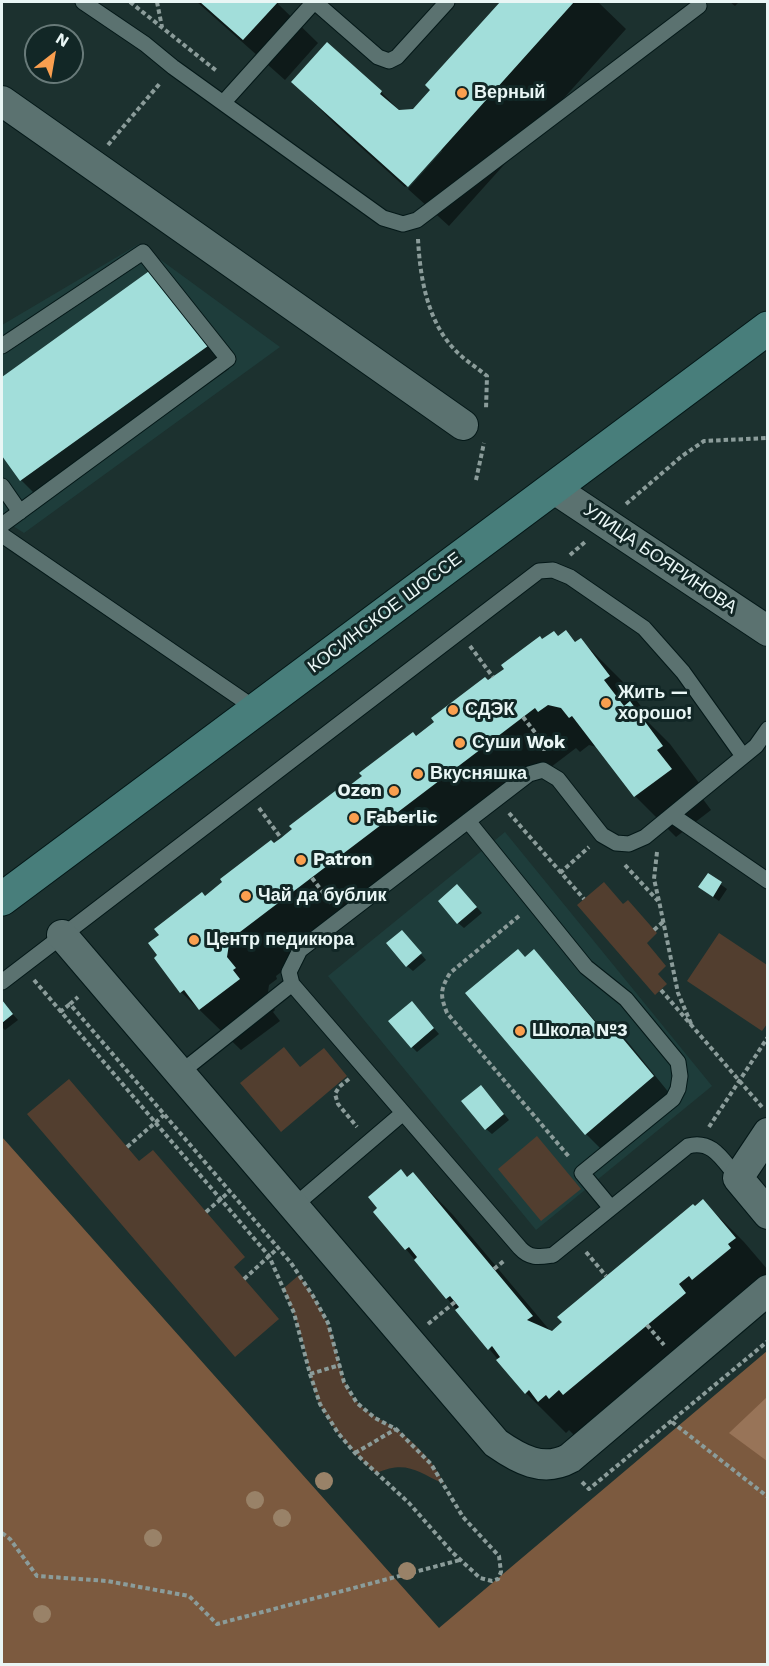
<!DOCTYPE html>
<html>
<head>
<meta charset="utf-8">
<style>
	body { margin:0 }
	#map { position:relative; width:769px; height:1666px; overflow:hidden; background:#1c312f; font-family:"Work Sans",sans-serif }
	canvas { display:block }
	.frame { position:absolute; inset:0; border:3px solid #e9f6f5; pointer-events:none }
	.north { position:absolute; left:24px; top:24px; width:60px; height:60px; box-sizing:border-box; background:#122726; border:2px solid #687a79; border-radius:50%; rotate:31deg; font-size:16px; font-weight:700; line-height:24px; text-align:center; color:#e9f6f5 }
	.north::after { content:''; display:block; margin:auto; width:21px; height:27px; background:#fa9f4f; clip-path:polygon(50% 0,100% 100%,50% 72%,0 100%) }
</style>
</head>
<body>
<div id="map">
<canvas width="769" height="1666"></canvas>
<div class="frame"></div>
<div class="north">N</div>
</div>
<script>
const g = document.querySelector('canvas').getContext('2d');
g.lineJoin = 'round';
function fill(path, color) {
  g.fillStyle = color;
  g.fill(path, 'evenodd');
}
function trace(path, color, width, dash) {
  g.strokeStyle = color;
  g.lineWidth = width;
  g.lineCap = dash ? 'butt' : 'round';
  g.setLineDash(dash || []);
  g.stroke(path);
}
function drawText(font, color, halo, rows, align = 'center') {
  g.font = font + ' "Work Sans",sans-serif';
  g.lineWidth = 6;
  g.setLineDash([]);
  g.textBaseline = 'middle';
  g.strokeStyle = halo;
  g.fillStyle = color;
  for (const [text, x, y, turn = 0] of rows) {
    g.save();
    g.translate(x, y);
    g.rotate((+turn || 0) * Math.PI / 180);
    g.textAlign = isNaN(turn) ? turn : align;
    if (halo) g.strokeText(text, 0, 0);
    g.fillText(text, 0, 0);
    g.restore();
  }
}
const built = new Path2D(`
	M 139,244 L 280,347 L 24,533 L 2,519 L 2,325 Z
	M 505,832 L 712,1086 L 536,1230 L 328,976 Z`);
const green = new Path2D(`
	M 604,882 L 623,904 L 628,900 L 657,933 L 647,943 L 666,966 L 658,974 L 667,984 L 655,995 L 577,905 Z
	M 719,933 L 767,965 L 767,1024 L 762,1031 L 687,981 Z
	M 284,1047 L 300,1067 L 324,1048 L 347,1076 L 281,1132 L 240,1083 Z
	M 69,1079 L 139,1161 L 153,1150 L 245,1257 L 234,1267 L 279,1319 L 235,1357 L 27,1114 Z
	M 537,1136 L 581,1189 L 541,1221 L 498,1169 Z
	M 299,1275 C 309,1290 320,1306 327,1323 C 339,1349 338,1382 358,1403 C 369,1415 383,1420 396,1429 C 414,1442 435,1463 444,1484 C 416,1471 407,1460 376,1473 C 354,1453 334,1432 320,1405 C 311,1385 308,1362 303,1342 C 298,1323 291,1306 284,1288 Z`);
const forest = new Path2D(`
	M 2,1137 L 439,1628 L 767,1351 L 767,1664 L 2,1664 Z`);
const water = new Path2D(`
	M 767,1397 L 768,1398 L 767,1461 L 729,1433 Z`);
const shadow = new Path2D(`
	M 197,2 L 276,2 L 318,43 L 285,80 Z
	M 502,2 L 598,2 L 626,29 L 449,226 L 408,189 L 442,151 L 440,149 L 405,187 L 334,123 L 293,82 L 381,92 L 400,111 L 414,110 L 432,90 L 427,85 Z
	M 730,2 L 739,2 L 735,6 Z
	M 152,271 L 174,293 L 229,369 L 43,502 L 21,480 L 2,453 L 2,379 Z
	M 566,632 L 577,643 L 581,640 L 622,681 L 649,717 L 646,720 L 670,744 L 702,787 L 697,791 L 711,810 L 676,837 L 635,796 L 597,747 L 589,745 L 580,752 L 576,748 L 276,976 L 277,979 L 269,985 L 267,999 L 275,1010 L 273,1012 L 280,1021 L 241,1050 L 181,992 L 205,897 L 543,641 L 559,637 Z
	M 708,875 L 727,889 L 719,901 L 706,892 Z
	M 463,892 L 482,913 L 464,928 L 458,923 Z
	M 407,937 L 426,960 L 413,971 L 407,966 Z
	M 534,951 L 551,969 L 603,1030 L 609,1024 L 627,1041 L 670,1094 L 603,1151 L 586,1134 L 525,958 Z
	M 2,1002 L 18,1020 L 5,1030 L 2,1027 Z
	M 417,1009 L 439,1034 L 417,1052 L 412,1047 Z
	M 487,1093 L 509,1120 L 492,1134 L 486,1129 Z
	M 413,1174 L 453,1215 L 552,1333 L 703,1201 L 744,1242 L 768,1270 L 768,1292 L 580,1441 L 569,1430 L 566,1433 L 526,1393 L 375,1212 Z`);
const building = new Path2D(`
	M 200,2 L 278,2 L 243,40 Z
	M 500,2 L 574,2 L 408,187 L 291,82 L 327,42 L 382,91 L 380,94 L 399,110 L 413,109 L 430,90 L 425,85 Z
	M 152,269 L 208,346 L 20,481 L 2,456 L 2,377 Z
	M 566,630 L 575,642 L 581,638 L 610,676 L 604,680 L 624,706 L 630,701 L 646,723 L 663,746 L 657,750 L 672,769 L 634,797 L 572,716 L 569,718 L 561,708 L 548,705 L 538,712 L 535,708 L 236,935 L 238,937 L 229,944 L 227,957 L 236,968 L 233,970 L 240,979 L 199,1010 L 184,990 L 180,993 L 154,958 L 157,955 L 148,943 L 159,935 L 154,929 L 202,892 L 205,896 L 222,882 L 220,879 L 271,840 L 274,843 L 281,838 L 292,829 L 289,826 L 343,785 L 345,789 L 362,776 L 359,773 L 413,732 L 416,736 L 434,722 L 431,718 L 485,677 L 488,680 L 504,669 L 501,665 L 540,636 L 542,639 L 554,631 L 558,636 Z
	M 708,873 L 722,882 L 713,897 L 698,887 Z
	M 457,884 L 477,907 L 457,924 L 438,901 Z
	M 402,930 L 422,953 L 406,967 L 386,943 Z
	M 518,949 L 525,957 L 534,949 L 601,1029 L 609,1022 L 654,1076 L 585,1135 L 465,993 Z
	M 2,1000 L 13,1014 L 2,1023 Z
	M 412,1001 L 434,1028 L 411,1048 L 388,1021 Z
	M 481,1085 L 504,1114 L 485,1130 L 461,1101 Z
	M 401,1169 L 407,1177 L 413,1172 L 533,1316 L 527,1320 L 552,1331 L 562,1322 L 557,1317 L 693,1204 L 695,1206 L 703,1199 L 736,1238 L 728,1244 L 731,1248 L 692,1280 L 689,1276 L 679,1284 L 686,1293 L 563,1395 L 559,1390 L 549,1399 L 546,1395 L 538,1402 L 529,1390 L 525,1394 L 496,1360 L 500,1357 L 492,1346 L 488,1350 L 455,1310 L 459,1307 L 450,1296 L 446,1299 L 414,1260 L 417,1257 L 409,1247 L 405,1250 L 373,1212 L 377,1208 L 368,1197 Z`);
const path = new Path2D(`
	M 130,2 L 218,72
	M 157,2 L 162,27
	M 108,145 L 161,82
	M 418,239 C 420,277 427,320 454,349 C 463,359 476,367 487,376 L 486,409
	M 476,480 L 484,443
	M 626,504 L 682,456 L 704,441 L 768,438
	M 570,555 L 585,542
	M 470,646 L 493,677
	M 523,717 L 544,744 L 544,751
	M 259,808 L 281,838
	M 509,813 L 584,899
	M 657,852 L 654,879 L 659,901 L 678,993 L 692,1026
	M 625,865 L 658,901
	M 560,873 L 589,847
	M 312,878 L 331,903
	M 519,916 L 450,973 C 440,990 440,995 447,1013 L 570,1158
	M 654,930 L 664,921
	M 34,980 L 269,1256 L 294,1313 L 310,1374 L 320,1404 L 338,1433 L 355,1453 L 409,1503 L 452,1552 L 480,1578 L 492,1581 L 498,1579 L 501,1572 L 499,1556 L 463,1517 L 431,1464 L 396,1429 L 375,1418 L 357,1403 L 344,1382 L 328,1323 L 313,1296 L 291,1263 L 70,1004 L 78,997
	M 661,990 L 762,1107
	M 60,1012 L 70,1004
	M 349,1079 L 339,1087 L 335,1094 L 338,1104 L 357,1127
	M 709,1127 L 768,1037
	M 127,1147 L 164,1115
	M 206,1212 L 230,1191
	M 586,1252 L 606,1276
	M 494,1269 L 505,1260
	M 244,1279 L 278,1248
	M 428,1324 L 455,1302
	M 647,1325 L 664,1345
	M 310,1374 L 340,1365
	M 672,1422 L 768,1497
	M 355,1453 L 396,1429
	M 582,1482 L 589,1489 L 768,1341
	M 2,1533 L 10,1539 L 37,1576 L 107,1581 L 189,1596 L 217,1624 L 460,1560`);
const service = new Path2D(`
	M 83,2 L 145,44 L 173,67 L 383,218 L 403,224 L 417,220 L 699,6
	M 315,2 L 378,57 L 389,61 L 397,57 L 447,2
	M 223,103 L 314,2
	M 2,346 L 143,252 L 228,359 L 2,525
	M 2,486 L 20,512
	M 2,535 L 256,709
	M 672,815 L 768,881
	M 468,821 L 586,967 L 626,999 L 678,1062 L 680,1076 L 678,1089 L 673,1099 L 582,1173 L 611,1208
	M 2,982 L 539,571 L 553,570 L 570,577 L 644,628 L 683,672 L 743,756
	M 292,984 L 520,1248 C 530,1259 539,1257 553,1255 L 688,1146 C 713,1139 723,1161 738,1178
	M 180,1073 L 292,984 L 289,972 L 300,950 L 529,774 L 543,770 L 558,779 L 602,835 L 616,843 L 629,844 L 645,837 L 756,746 L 768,729
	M 294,1206 L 403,1113`);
const minor = new Path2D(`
	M 2,101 L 463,425
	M 553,488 L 768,631
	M 62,935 L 496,1443 C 519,1459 543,1473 570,1458 L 768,1290
	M 768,1133 L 738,1178 L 768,1214`);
const secondary = new Path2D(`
	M 2,899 L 768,328`);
const trees = [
	[324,1481],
	[255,1500],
	[282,1518],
	[153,1538],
	[407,1571],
	[42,1614]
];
const markers = [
	[462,93,6,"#fa9f4f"],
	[606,703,6,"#fa9f4f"],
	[453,710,6,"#fa9f4f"],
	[460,743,6,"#fa9f4f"],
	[418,774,6,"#fa9f4f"],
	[394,791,6,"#fa9f4f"],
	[354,818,6,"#fa9f4f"],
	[301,860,6,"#fa9f4f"],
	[246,896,6,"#fa9f4f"],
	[194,940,6,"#fa9f4f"],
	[520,1031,6,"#fa9f4f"]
];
const poiNames = [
	["Верный",474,93],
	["Жить —",618,693],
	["хорошо!",618,714],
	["СДЭК",465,710],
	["Суши Wok",472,743],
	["Вкусняшка",430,774],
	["Ozon",382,791,"right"],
	["Faberlic",366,818],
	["Patron",313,860],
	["Чай да бублик",258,896],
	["Центр педикюра",206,940],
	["Школа №3",532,1031]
];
const streetNames = [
	["УЛИЦА БОЯРИНОВА",660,559,34],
	["КОСИНСКОЕ ШОССЕ",385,613,-37]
];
fill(built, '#1e3d3b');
fill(green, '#523e2f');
fill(forest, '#7c5a3f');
fill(water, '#987458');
fill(shadow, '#0007');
fill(building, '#a2deda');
trace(service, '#041818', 17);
trace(minor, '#041818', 32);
trace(secondary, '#041818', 35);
trace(path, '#8b9c9a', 4, [4.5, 3]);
trace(service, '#5b7270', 15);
trace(minor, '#5b7270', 30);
trace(secondary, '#487e7b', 33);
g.fillStyle = '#998268';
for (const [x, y] of trees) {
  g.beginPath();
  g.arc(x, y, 9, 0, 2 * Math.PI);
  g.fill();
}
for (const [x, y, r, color] of markers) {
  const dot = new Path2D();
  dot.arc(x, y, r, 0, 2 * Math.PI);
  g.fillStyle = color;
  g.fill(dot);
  trace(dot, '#122726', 2);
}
drawText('bold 18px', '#e9f6f5', '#122726', poiNames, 'left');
drawText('18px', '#e9f6f5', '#122726', streetNames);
</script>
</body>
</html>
